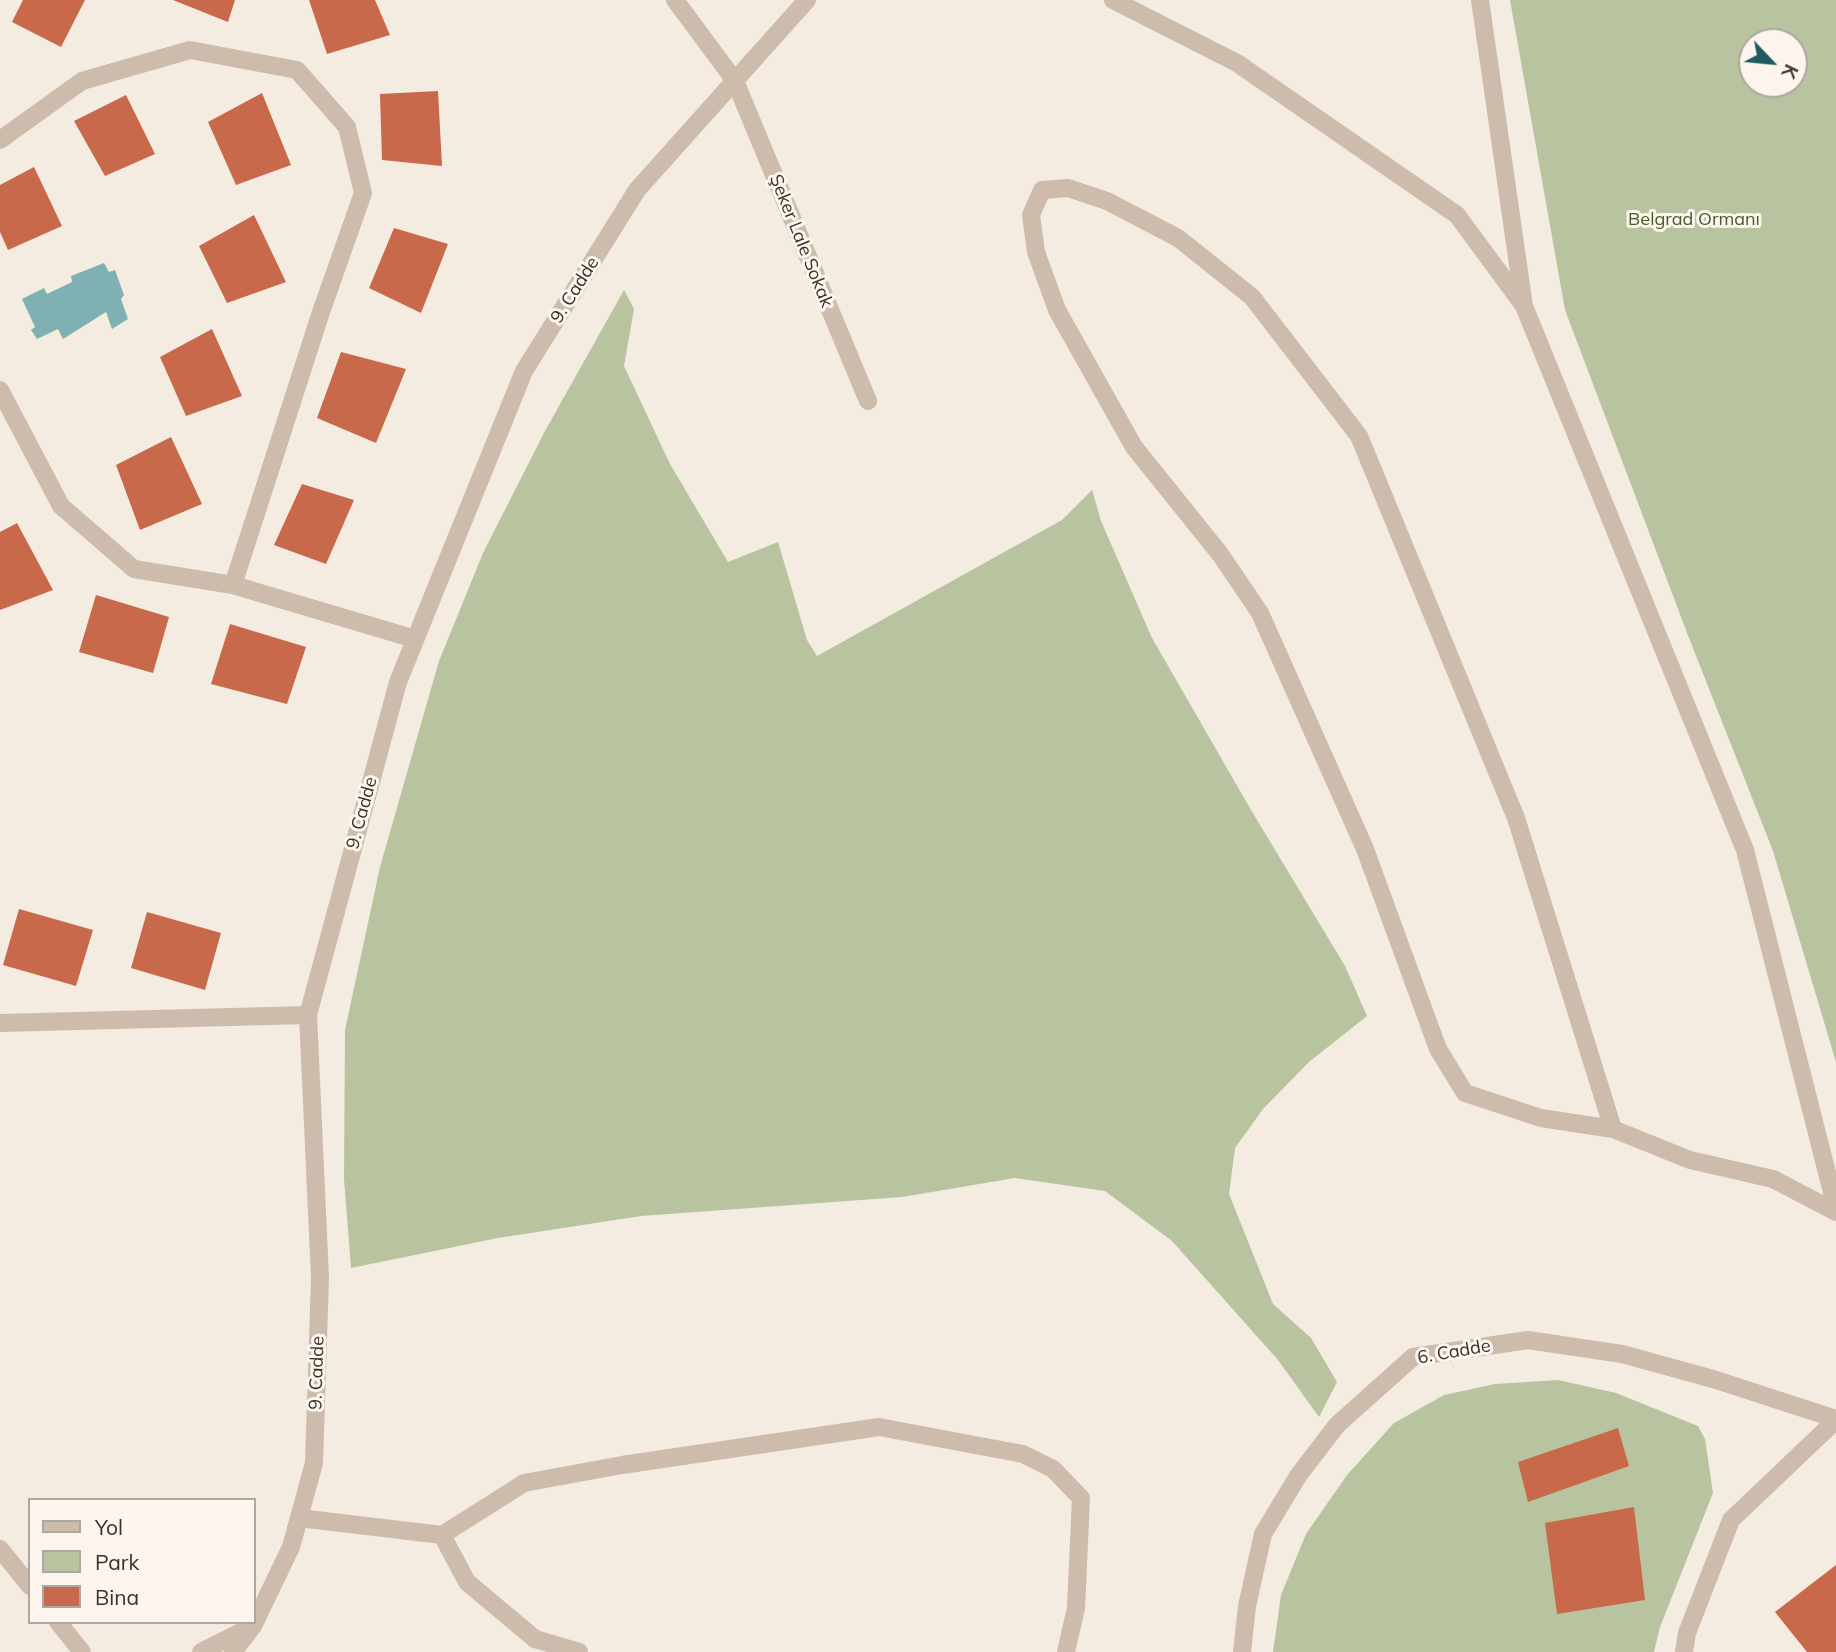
<!DOCTYPE html>
<html>
<head>
<meta charset="utf-8">
<style>
	body { margin:0 }
	#map { position:relative; width:1836px; height:1652px; overflow:hidden; background:#f4ebe1; font-family:Mulish,sans-serif }
	canvas { display:block }
	.legend { position:absolute; left:28px; top:1498px; width:228px; height:126px; box-sizing:border-box; background:#fbf5ee; border:2px solid #aea6a0; margin:0; padding:9px 12px; list-style:none; font-size:21px; color:#3b302b }
	.legend li { display:flex; align-items:center; gap:14px; height:35px }
	.legend b { width:35px; border:2px solid #aea6a0 }
	.north { position:absolute; left:1738px; top:28px; width:70px; height:70px; box-sizing:border-box; background:#fbf5ee; border:2px solid #aea6a0; border-radius:50%; rotate:116deg; font-size:19px; font-weight:700; line-height:28px; text-align:center; color:#3b302b }
	.north::after { content:''; display:block; margin:auto; width:24px; height:32px; background:#1f5a5e; clip-path:polygon(50% 0,100% 100%,50% 72%,0 100%) }
</style>
</head>
<body>
<div id="map">
<canvas width="1836" height="1652"></canvas>
<ul class="legend">
<li><b style="height:9px;background:#cdbbac"></b>Yol</li>
<li><b style="height:19px;background:#b8c4a0"></b>Park</li>
<li><b style="height:19px;background:#c8694b"></b>Bina</li>
</ul>
<div class="north">K</div>
</div>
<script>
const g = document.querySelector('canvas').getContext('2d');
g.lineJoin = 'round';
function fill(path, color) {
  g.fillStyle = color;
  g.fill(path, 'evenodd');
}
function trace(path, color, width, dash) {
  g.strokeStyle = color;
  g.lineWidth = width;
  g.lineCap = dash ? 'butt' : 'round';
  g.setLineDash(dash || []);
  g.stroke(path);
}
function drawText(font, color, halo, rows, align = 'center') {
  g.font = font + ' Mulish,sans-serif';
  g.lineWidth = 6;
  g.setLineDash([]);
  g.textBaseline = 'middle';
  g.strokeStyle = halo;
  g.fillStyle = color;
  for (const [text, x, y, turn = 0] of rows) {
    g.save();
    g.translate(x, y);
    g.rotate((+turn || 0) * Math.PI / 180);
    g.textAlign = isNaN(turn) ? turn : align;
    if (halo) g.strokeText(text, 0, 0);
    g.fillText(text, 0, 0);
    g.restore();
  }
}
const green = new Path2D(`
	M 1510,0 L 1836,0 L 1836,1062 L 1773,851 L 1689,638 L 1565,310 ZM 1794,42 L 1794,84 L 1752,84 L 1752,42 Z
	M 624,290 L 634,309 L 624,366 L 670,464 L 728,562 L 778,542 L 807,640 L 817,656 L 1062,520 L 1092,490 L 1101,521 L 1152,638 L 1251,810 L 1345,966 L 1367,1016 L 1309,1062 L 1263,1109 L 1235,1148 L 1229,1194 L 1273,1304 L 1311,1338 L 1337,1382 L 1319,1417 L 1278,1360 L 1172,1241 L 1105,1191 L 1015,1178 L 902,1197 L 641,1216 L 498,1238 L 351,1268 L 344,1179 L 345,1030 L 380,867 L 439,661 L 483,553 L 545,431 Z
	M 1558,1380 L 1616,1393 L 1698,1426 L 1705,1439 L 1713,1493 L 1660,1627 L 1654,1652 L 1273,1652 L 1281,1595 L 1306,1534 L 1347,1475 L 1394,1423 L 1444,1395 L 1495,1384 Z`);
const water = new Path2D(`
	M 104,263 L 109,272 L 115,270 L 124,295 L 121,299 L 128,319 L 112,329 L 106,312 L 63,339 L 58,329 L 37,339 L 31,330 L 35,327 L 22,299 L 44,288 L 47,294 L 72,282 L 71,276 Z`);
const building = new Path2D(`
	M 23,0 L 85,0 L 61,47 L 12,22 Z
	M 173,0 L 235,0 L 228,22 Z
	M 309,0 L 375,0 L 390,35 L 327,54 Z
	M 438,91 L 442,166 L 382,160 L 380,94 Z
	M 262,93 L 291,165 L 236,185 L 208,122 Z
	M 126,95 L 155,154 L 105,176 L 74,121 Z
	M 34,167 L 62,226 L 8,250 L 0,232 L 0,185 Z
	M 254,215 L 286,282 L 227,303 L 199,246 Z
	M 394,228 L 448,244 L 421,313 L 369,288 Z
	M 212,329 L 242,396 L 186,416 L 160,357 Z
	M 341,352 L 406,369 L 376,443 L 317,418 Z
	M 171,437 L 202,504 L 140,530 L 116,465 Z
	M 302,484 L 354,500 L 326,564 L 274,545 Z
	M 17,523 L 53,590 L 0,610 L 0,532 Z
	M 96,595 L 169,617 L 153,673 L 79,652 Z
	M 230,624 L 306,647 L 287,704 L 211,684 Z
	M 19,909 L 93,930 L 76,986 L 3,965 Z
	M 147,912 L 221,933 L 205,990 L 131,968 Z
	M 1618,1428 L 1629,1466 L 1528,1502 L 1518,1462 Z
	M 1634,1507 L 1645,1600 L 1557,1614 L 1545,1523 Z
	M 1836,1565 L 1836,1652 L 1807,1652 L 1775,1612 Z`);
const lane = new Path2D(`
	M 1113,0 L 1237,63 L 1457,215 L 1524,306
	M 1613,1129 L 1516,818 L 1359,436 L 1252,297 L 1178,238 L 1107,201 L 1068,188 L 1042,190 L 1031,215 L 1036,252 L 1057,310 L 1134,447 L 1220,554 L 1260,613 L 1365,849 L 1438,1049 L 1465,1093 L 1541,1118 L 1613,1129 L 1690,1160 L 1773,1179 L 1836,1212
	M 299,1518 L 442,1535 L 524,1483 L 622,1465 L 879,1427 L 1023,1454 L 1053,1469 L 1081,1498 L 1076,1608 L 1066,1652
	M 442,1535 L 467,1582 L 535,1639 L 579,1652`);
const street = new Path2D(`
	M 675,0 L 735,81 L 868,401
	M 1480,0 L 1524,306 L 1745,850 L 1836,1208
	M 0,140 L 82,81 L 190,50 L 297,70 L 347,127 L 363,193 L 321,312 L 233,585
	M 0,390 L 61,506 L 134,569 L 233,585 L 415,639
	M 0,1023 L 308,1015
	M 0,1549 L 30,1586
	M 58,1622 L 82,1652
	M 201,1652 L 247,1629
	M 233,1652 L 253,1626 L 291,1547 L 314,1463 L 320,1278 L 308,1015 L 398,682 L 524,371 L 637,190 L 807,0
	M 1242,1652 L 1247,1606 L 1263,1534 L 1298,1476 L 1337,1425 L 1413,1357 L 1528,1340 L 1622,1354 L 1713,1379 L 1836,1419
	M 1684,1652 L 1687,1633 L 1731,1520 L 1836,1420`);
const parkNames = [
	["Belgrad Ormanı",1694,220]
];
const streetNames = [
	["Şeker Lale Sokak",801,241,68],
	["9. Cadde",575,290,-58],
	["9. Cadde",362,813,-75],
	["6. Cadde",1454,1352,-10],
	["9. Cadde",317,1373,-88]
];
fill(green, '#b8c4a0');
fill(water, '#7fb0b2');
fill(building, '#c8694b');
trace(lane, '#cdbbac', 18);
trace(street, '#cdbbac', 18);
drawText('18px', '#4a5a2e', '#fbf5ee', parkNames);
drawText('18px', '#3b302b', '#fbf5ee', streetNames);
</script>
</body>
</html>
